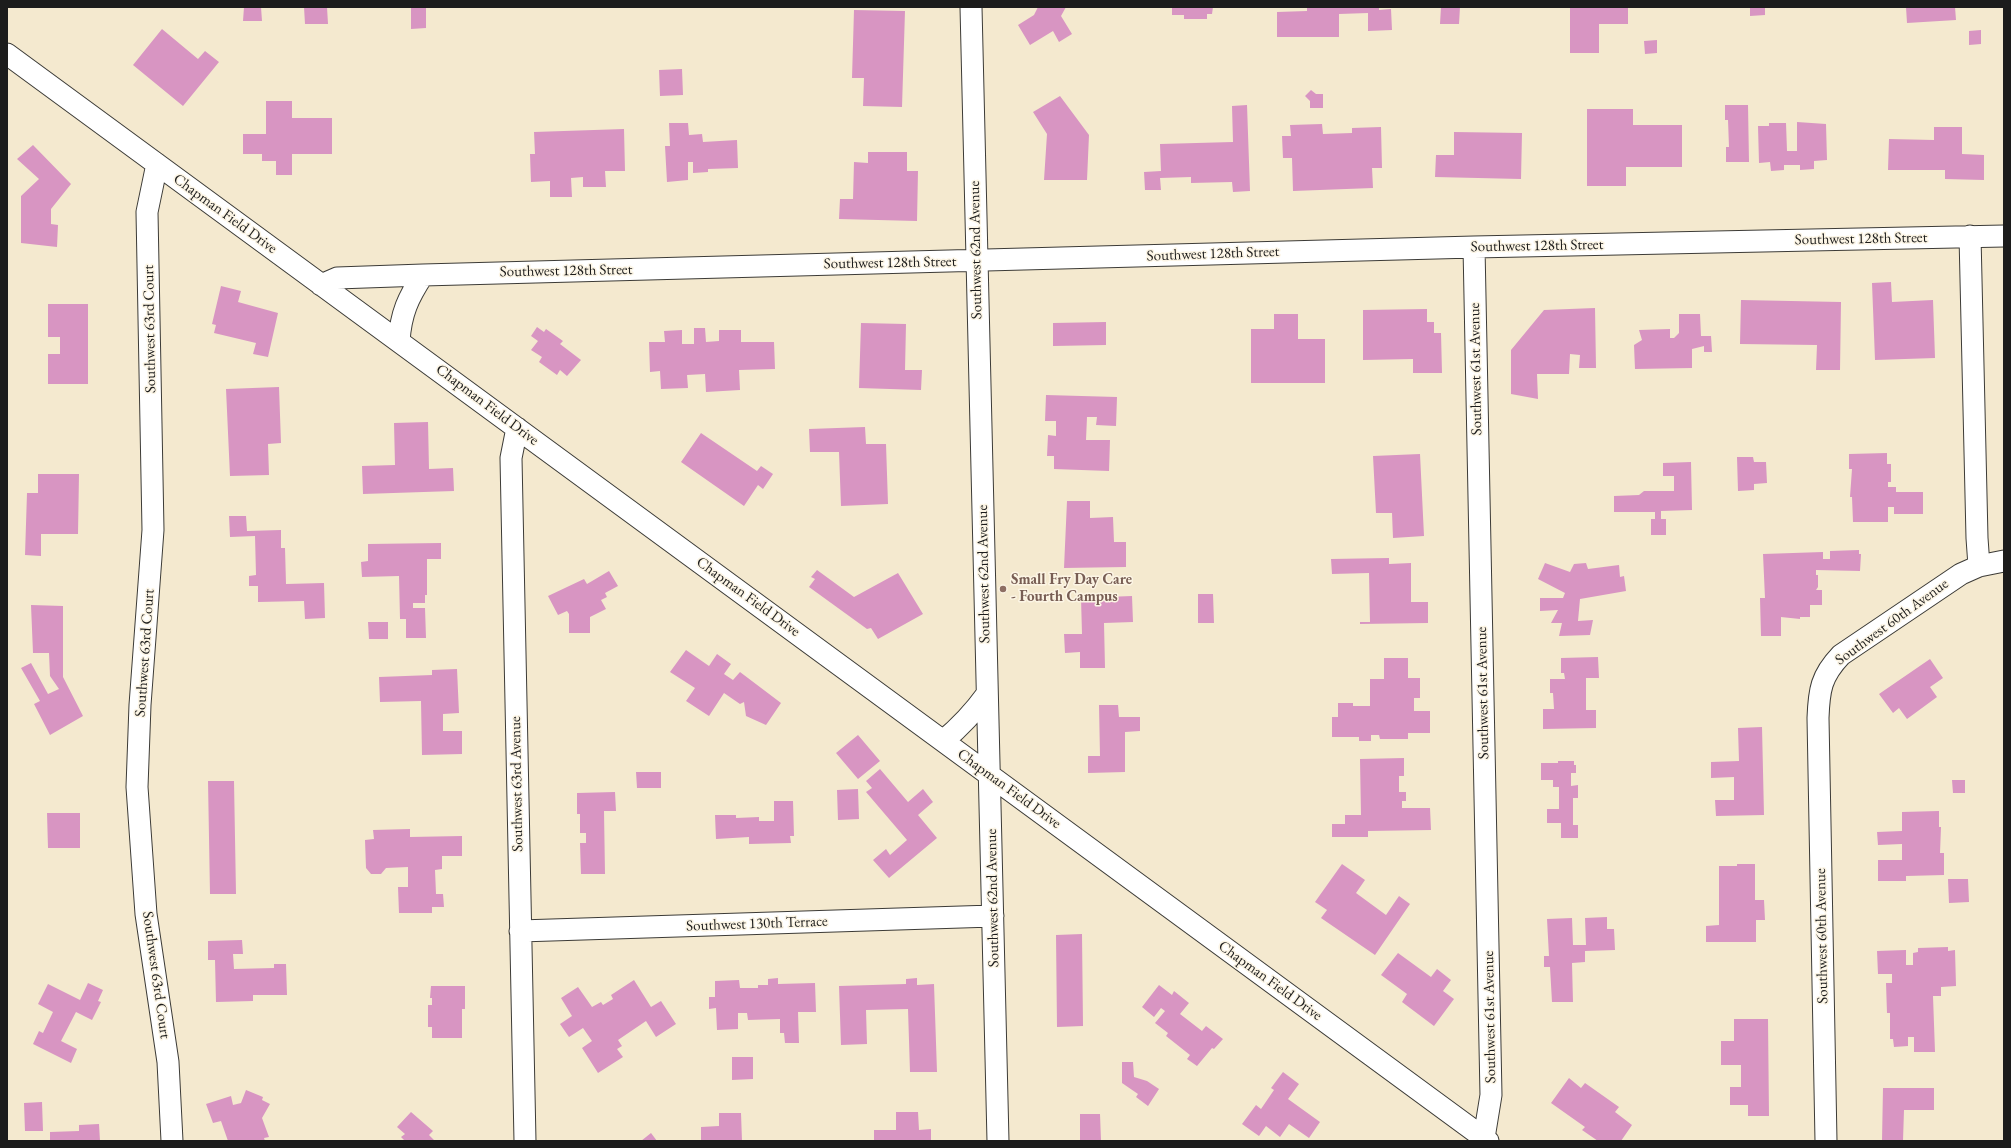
<!DOCTYPE html>
<html>
<head>
<meta charset="utf-8">
<style>
	body { margin:0 }
	#map { position:relative; width:2011px; height:1148px; overflow:hidden; background:#f4e9cf; font-family:"EB Garamond",serif }
	canvas { display:block }
	.frame { position:absolute; inset:0; border:8px solid #1c1c1c; pointer-events:none }
</style>
</head>
<body>
<div id="map">
<canvas width="2011" height="1148"></canvas>
<div class="frame"></div>
</div>
<script>
const g = document.querySelector('canvas').getContext('2d');
g.lineJoin = 'round';
function fill(path, color) {
  g.fillStyle = color;
  g.fill(path, 'evenodd');
}
function trace(path, color, width, dash) {
  g.strokeStyle = color;
  g.lineWidth = width;
  g.lineCap = dash ? 'butt' : 'round';
  g.setLineDash(dash || []);
  g.stroke(path);
}
function drawText(font, color, halo, rows, align = 'center') {
  g.font = font + ' "EB Garamond",serif';
  g.lineWidth = 3;
  g.setLineDash([]);
  g.textBaseline = 'middle';
  g.strokeStyle = halo;
  g.fillStyle = color;
  for (const [text, x, y, turn = 0] of rows) {
    g.save();
    g.translate(x, y);
    g.rotate((+turn || 0) * Math.PI / 180);
    g.textAlign = isNaN(turn) ? turn : align;
    if (halo) g.strokeText(text, 0, 0);
    g.fillText(text, 0, 0);
    g.restore();
  }
}
const building = new Path2D(`
	M 244,7 L 261,7 L 262,21 L 243,21 Z
	M 304,7 L 327,7 L 328,24 L 305,24 Z
	M 411,7 L 426,7 L 426,28 L 411,29 Z
	M 1038,7 L 1066,7 L 1061,16 L 1072,34 L 1059,42 L 1053,31 L 1030,45 L 1018,25 L 1034,15 Z
	M 1172,7 L 1213,7 L 1212,14 L 1207,14 L 1207,19 L 1184,19 L 1184,15 L 1172,15 Z
	M 1307,7 L 1379,7 L 1379,10 L 1391,9 L 1392,30 L 1368,31 L 1368,13 L 1339,14 L 1339,37 L 1277,37 L 1277,12 L 1307,11 Z
	M 1441,7 L 1460,7 L 1459,24 L 1440,24 Z
	M 1570,7 L 1628,7 L 1628,24 L 1599,24 L 1599,53 L 1570,53 Z
	M 1750,7 L 1765,7 L 1765,15 L 1750,16 Z
	M 1906,7 L 1955,7 L 1956,20 L 1907,23 Z
	M 854,10 L 905,11 L 902,107 L 863,106 L 864,78 L 852,78 Z
	M 162,29 L 198,59 L 205,51 L 219,62 L 183,106 L 133,65 Z
	M 1981,30 L 1981,44 L 1969,45 L 1969,31 Z
	M 1657,40 L 1657,53 L 1645,54 L 1644,41 Z
	M 682,69 L 683,95 L 660,96 L 659,70 Z
	M 1311,90 L 1316,94 L 1323,94 L 1323,108 L 1310,108 L 1310,101 L 1305,96 Z
	M 1060,96 L 1089,135 L 1087,180 L 1044,180 L 1047,134 L 1033,112 Z
	M 266,101 L 292,101 L 292,118 L 332,118 L 332,154 L 292,154 L 292,175 L 276,175 L 276,161 L 262,161 L 262,154 L 243,154 L 243,134 L 266,134 Z
	M 1247,105 L 1250,191 L 1233,192 L 1232,182 L 1191,183 L 1191,177 L 1160,178 L 1161,190 L 1145,190 L 1144,172 L 1161,171 L 1160,144 L 1233,142 L 1232,106 Z
	M 1725,105 L 1748,105 L 1749,162 L 1726,162 L 1726,147 L 1729,147 L 1728,120 L 1725,120 Z
	M 1587,109 L 1633,109 L 1633,125 L 1682,125 L 1682,167 L 1626,167 L 1626,186 L 1587,186 Z
	M 1797,122 L 1826,124 L 1827,160 L 1814,161 L 1814,169 L 1800,170 L 1800,165 L 1784,165 L 1784,170 L 1771,171 L 1770,162 L 1759,163 L 1758,126 L 1769,126 L 1769,123 L 1786,123 L 1787,151 L 1797,151 Z
	M 669,123 L 688,123 L 689,135 L 702,134 L 703,142 L 737,140 L 738,168 L 708,169 L 708,172 L 693,173 L 693,162 L 688,162 L 688,180 L 667,182 L 665,146 L 670,146 Z
	M 1322,124 L 1323,134 L 1352,133 L 1352,128 L 1381,127 L 1382,168 L 1372,168 L 1373,188 L 1293,191 L 1292,158 L 1283,158 L 1282,136 L 1291,136 L 1290,125 Z
	M 1934,127 L 1962,127 L 1962,154 L 1984,155 L 1984,180 L 1945,179 L 1945,170 L 1888,170 L 1889,139 L 1934,140 Z
	M 624,129 L 625,171 L 605,171 L 606,187 L 583,187 L 583,177 L 571,178 L 572,197 L 550,197 L 550,181 L 531,182 L 530,154 L 535,154 L 534,132 Z
	M 1454,132 L 1522,133 L 1521,179 L 1435,177 L 1436,155 L 1454,155 Z
	M 33,145 L 71,184 L 51,209 L 51,224 L 58,225 L 57,247 L 21,243 L 21,196 L 39,179 L 17,159 Z
	M 868,152 L 907,152 L 907,171 L 918,171 L 917,221 L 839,219 L 840,199 L 853,199 L 854,162 L 868,163 Z
	M 1891,282 L 1892,302 L 1933,300 L 1935,358 L 1875,360 L 1872,283 Z
	M 221,286 L 241,291 L 238,302 L 278,313 L 268,357 L 253,354 L 256,343 L 214,333 L 216,325 L 212,324 Z
	M 1741,300 L 1841,302 L 1840,370 L 1816,370 L 1817,345 L 1740,344 Z
	M 48,304 L 88,304 L 88,384 L 48,384 L 48,354 L 60,354 L 60,337 L 48,337 Z
	M 1595,308 L 1596,368 L 1579,368 L 1580,355 L 1570,354 L 1569,374 L 1537,374 L 1538,399 L 1511,394 L 1511,350 L 1544,310 Z
	M 1427,309 L 1427,322 L 1434,322 L 1434,333 L 1441,333 L 1442,373 L 1413,373 L 1413,359 L 1363,360 L 1363,310 Z
	M 1274,314 L 1298,314 L 1298,339 L 1325,339 L 1325,383 L 1251,383 L 1251,329 L 1274,329 Z
	M 1679,314 L 1700,314 L 1701,336 L 1711,336 L 1712,352 L 1704,352 L 1704,346 L 1692,349 L 1692,368 L 1635,369 L 1634,345 L 1642,340 L 1639,330 L 1670,329 L 1670,338 L 1674,338 L 1679,333 Z
	M 1106,322 L 1106,345 L 1053,346 L 1053,323 Z
	M 861,323 L 906,324 L 905,370 L 922,370 L 921,390 L 859,388 Z
	M 537,327 L 544,332 L 546,329 L 563,341 L 560,344 L 581,360 L 567,376 L 560,370 L 557,375 L 539,362 L 542,357 L 531,350 L 538,341 L 531,336 Z
	M 694,328 L 705,328 L 706,342 L 719,341 L 719,330 L 741,330 L 741,342 L 774,342 L 775,369 L 739,370 L 740,390 L 706,392 L 705,374 L 687,375 L 688,388 L 661,389 L 660,371 L 650,372 L 649,342 L 665,342 L 664,331 L 682,330 L 682,344 L 694,344 Z
	M 279,387 L 281,443 L 268,444 L 269,475 L 230,476 L 226,389 Z
	M 1046,395 L 1117,397 L 1116,426 L 1096,425 L 1097,417 L 1087,417 L 1086,440 L 1110,440 L 1109,471 L 1054,469 L 1054,456 L 1047,456 L 1048,435 L 1056,436 L 1056,421 L 1045,421 Z
	M 428,422 L 429,469 L 453,468 L 454,491 L 363,494 L 362,466 L 395,465 L 394,423 Z
	M 865,427 L 866,444 L 886,444 L 888,504 L 841,506 L 839,452 L 810,452 L 809,429 Z
	M 701,433 L 757,471 L 761,466 L 773,474 L 763,489 L 758,485 L 744,506 L 681,462 Z
	M 1887,453 L 1887,464 L 1891,464 L 1891,482 L 1888,482 L 1888,487 L 1896,487 L 1896,492 L 1923,492 L 1923,514 L 1894,514 L 1894,507 L 1888,507 L 1888,522 L 1853,522 L 1852,497 L 1850,497 L 1852,469 L 1849,469 L 1849,454 Z
	M 1420,454 L 1424,536 L 1393,538 L 1392,513 L 1376,513 L 1373,456 Z
	M 1737,457 L 1753,457 L 1754,462 L 1766,462 L 1767,483 L 1754,484 L 1754,490 L 1738,491 Z
	M 1691,462 L 1692,510 L 1661,511 L 1661,519 L 1666,519 L 1666,535 L 1651,535 L 1651,519 L 1655,519 L 1655,512 L 1614,512 L 1614,496 L 1639,495 L 1644,491 L 1674,491 L 1674,476 L 1663,476 L 1663,463 Z
	M 38,474 L 79,474 L 78,534 L 41,534 L 41,556 L 25,555 L 27,493 L 38,493 Z
	M 1067,501 L 1090,501 L 1090,518 L 1113,517 L 1114,542 L 1126,542 L 1126,567 L 1064,568 Z
	M 229,516 L 246,516 L 247,531 L 281,530 L 281,548 L 285,548 L 286,584 L 324,583 L 325,618 L 305,619 L 304,601 L 258,602 L 258,586 L 249,586 L 249,576 L 256,575 L 255,536 L 230,537 Z
	M 441,543 L 441,559 L 427,559 L 427,595 L 425,595 L 425,603 L 413,603 L 413,608 L 425,608 L 426,638 L 406,638 L 406,619 L 400,619 L 399,576 L 362,577 L 361,562 L 368,561 L 368,544 Z
	M 1859,550 L 1859,554 L 1861,554 L 1860,571 L 1816,570 L 1816,575 L 1818,575 L 1818,587 L 1816,590 L 1822,590 L 1822,605 L 1810,605 L 1810,617 L 1800,617 L 1800,619 L 1781,617 L 1781,636 L 1761,636 L 1760,598 L 1765,598 L 1763,554 L 1823,552 L 1823,559 L 1830,559 L 1830,551 Z
	M 1389,558 L 1389,564 L 1411,563 L 1411,602 L 1428,602 L 1428,623 L 1360,624 L 1360,622 L 1370,622 L 1369,573 L 1332,574 L 1331,559 Z
	M 1545,563 L 1570,572 L 1574,564 L 1586,563 L 1588,569 L 1619,565 L 1620,577 L 1624,576 L 1626,591 L 1580,599 L 1578,621 L 1593,620 L 1590,635 L 1559,636 L 1562,623 L 1551,623 L 1558,610 L 1540,611 L 1540,598 L 1563,598 L 1565,593 L 1538,579 Z
	M 817,570 L 854,597 L 898,573 L 923,614 L 878,639 L 871,628 L 867,629 L 809,587 L 815,579 L 811,577 Z
	M 609,571 L 618,586 L 605,593 L 607,597 L 601,600 L 606,609 L 590,617 L 590,633 L 569,633 L 569,614 L 567,611 L 558,615 L 548,596 L 584,579 L 587,584 Z
	M 1198,594 L 1213,594 L 1214,623 L 1198,623 Z
	M 1132,596 L 1133,622 L 1104,623 L 1105,668 L 1080,668 L 1080,652 L 1065,653 L 1064,634 L 1082,634 L 1081,598 Z
	M 31,605 L 63,606 L 63,677 L 83,716 L 50,735 L 34,704 L 40,701 L 21,668 L 31,663 L 48,694 L 59,689 L 50,676 L 49,653 L 33,653 Z
	M 368,622 L 388,622 L 388,639 L 369,639 Z
	M 686,650 L 709,666 L 717,654 L 731,664 L 724,674 L 733,680 L 740,672 L 781,703 L 766,725 L 746,716 L 744,702 L 740,704 L 724,693 L 709,716 L 686,701 L 695,688 L 670,672 Z
	M 1598,657 L 1599,678 L 1586,678 L 1586,710 L 1596,710 L 1596,728 L 1543,729 L 1543,709 L 1554,709 L 1553,693 L 1550,693 L 1550,679 L 1565,679 L 1564,673 L 1561,673 L 1561,658 Z
	M 1384,658 L 1408,658 L 1408,678 L 1420,678 L 1420,698 L 1414,698 L 1414,711 L 1430,711 L 1430,733 L 1408,733 L 1408,739 L 1380,739 L 1379,735 L 1371,735 L 1371,741 L 1359,741 L 1359,737 L 1332,737 L 1332,717 L 1338,717 L 1338,703 L 1353,703 L 1353,706 L 1370,706 L 1370,679 L 1384,679 Z
	M 1930,659 L 1943,678 L 1930,687 L 1937,697 L 1907,719 L 1899,708 L 1893,713 L 1879,694 Z
	M 457,669 L 459,713 L 443,714 L 443,731 L 462,731 L 462,754 L 422,755 L 421,701 L 380,702 L 379,677 L 432,675 L 432,670 Z
	M 1099,705 L 1118,705 L 1119,717 L 1140,717 L 1140,731 L 1125,732 L 1125,772 L 1088,773 L 1088,756 L 1100,756 Z
	M 1762,727 L 1764,815 L 1716,816 L 1715,800 L 1734,800 L 1734,777 L 1711,778 L 1711,762 L 1739,761 L 1738,728 Z
	M 858,735 L 880,761 L 858,779 L 836,753 Z
	M 1404,758 L 1404,776 L 1399,776 L 1399,792 L 1406,792 L 1406,801 L 1402,801 L 1402,808 L 1430,808 L 1431,830 L 1368,831 L 1368,837 L 1332,837 L 1332,824 L 1345,824 L 1345,815 L 1361,815 L 1360,759 Z
	M 1558,761 L 1574,761 L 1574,765 L 1576,765 L 1576,773 L 1571,773 L 1571,786 L 1578,785 L 1578,798 L 1573,798 L 1573,825 L 1578,825 L 1578,838 L 1561,838 L 1561,823 L 1547,823 L 1547,809 L 1559,809 L 1559,787 L 1553,787 L 1553,780 L 1541,780 L 1541,763 L 1558,763 Z
	M 880,769 L 908,802 L 923,789 L 933,802 L 918,815 L 937,838 L 889,878 L 873,860 L 886,849 L 890,855 L 907,840 L 866,792 L 872,788 L 866,781 Z
	M 636,772 L 661,772 L 661,788 L 637,788 Z
	M 1952,780 L 1965,780 L 1965,793 L 1953,793 Z
	M 208,781 L 234,781 L 236,894 L 210,894 Z
	M 858,789 L 859,819 L 838,820 L 837,790 Z
	M 615,792 L 616,811 L 604,811 L 605,874 L 581,874 L 580,843 L 586,843 L 586,833 L 580,833 L 580,814 L 577,814 L 577,793 Z
	M 774,801 L 793,801 L 794,836 L 790,836 L 791,843 L 749,844 L 749,837 L 716,839 L 715,815 L 736,815 L 736,818 L 759,817 L 759,821 L 774,821 Z
	M 1939,811 L 1939,827 L 1941,827 L 1940,853 L 1944,853 L 1944,875 L 1906,876 L 1906,881 L 1878,881 L 1878,860 L 1902,860 L 1902,844 L 1878,845 L 1877,832 L 1902,831 L 1902,812 Z
	M 47,813 L 80,813 L 80,848 L 48,848 Z
	M 410,829 L 410,837 L 462,836 L 462,856 L 442,856 L 442,869 L 435,870 L 436,894 L 443,894 L 444,907 L 432,907 L 432,913 L 399,913 L 398,887 L 408,887 L 408,867 L 386,868 L 381,874 L 371,874 L 366,868 L 365,840 L 374,839 L 373,830 Z
	M 1342,864 L 1365,880 L 1356,893 L 1386,915 L 1399,896 L 1410,904 L 1375,955 L 1321,918 L 1327,910 L 1315,902 Z
	M 1737,864 L 1755,864 L 1755,900 L 1764,900 L 1765,920 L 1756,920 L 1756,942 L 1706,942 L 1706,926 L 1719,925 L 1719,866 L 1737,866 Z
	M 1948,879 L 1968,879 L 1969,902 L 1949,903 Z
	M 1607,917 L 1607,929 L 1614,929 L 1615,950 L 1585,951 L 1585,962 L 1572,963 L 1573,1002 L 1552,1002 L 1550,967 L 1544,967 L 1544,956 L 1549,956 L 1547,919 L 1572,918 L 1573,945 L 1586,945 L 1585,918 Z
	M 1082,934 L 1083,1026 L 1057,1027 L 1056,935 Z
	M 242,940 L 243,954 L 233,954 L 234,969 L 274,968 L 274,964 L 286,964 L 287,995 L 253,995 L 253,1001 L 216,1002 L 215,960 L 208,960 L 208,941 Z
	M 1948,947 L 1948,951 L 1955,950 L 1956,986 L 1941,987 L 1941,996 L 1933,996 L 1935,1052 L 1914,1052 L 1914,1037 L 1908,1037 L 1908,1046 L 1894,1047 L 1893,1039 L 1890,1039 L 1890,1013 L 1887,1013 L 1886,983 L 1892,983 L 1892,974 L 1878,974 L 1877,951 L 1906,950 L 1906,965 L 1913,965 L 1913,953 L 1918,952 L 1918,948 Z
	M 1398,953 L 1431,977 L 1437,969 L 1451,980 L 1443,991 L 1454,999 L 1434,1026 L 1402,1002 L 1407,994 L 1381,975 Z
	M 778,978 L 778,984 L 815,983 L 816,1012 L 798,1012 L 799,1043 L 785,1043 L 784,1033 L 780,1033 L 780,1019 L 748,1020 L 747,1013 L 738,1013 L 738,1029 L 717,1030 L 716,1008 L 709,1009 L 709,997 L 715,997 L 715,981 L 739,980 L 740,988 L 758,988 L 758,985 L 768,985 L 768,979 Z
	M 917,978 L 917,985 L 934,984 L 937,1072 L 910,1072 L 908,1009 L 866,1010 L 867,1044 L 841,1045 L 839,986 L 906,984 L 906,979 Z
	M 634,980 L 651,1007 L 661,1001 L 676,1024 L 656,1037 L 646,1021 L 618,1040 L 622,1046 L 617,1049 L 623,1057 L 598,1073 L 582,1048 L 592,1041 L 583,1028 L 569,1037 L 560,1024 L 572,1016 L 561,998 L 578,987 L 592,1007 L 601,1002 L 603,1005 L 613,999 L 611,995 Z
	M 88,983 L 103,990 L 98,1001 L 101,1002 L 92,1020 L 76,1012 L 61,1041 L 77,1049 L 71,1063 L 33,1044 L 39,1031 L 43,1033 L 53,1012 L 38,1004 L 48,984 L 80,1000 Z
	M 1159,985 L 1172,995 L 1174,991 L 1189,1003 L 1180,1014 L 1202,1031 L 1206,1026 L 1223,1039 L 1214,1049 L 1212,1048 L 1197,1066 L 1187,1059 L 1190,1055 L 1166,1036 L 1168,1033 L 1155,1023 L 1165,1011 L 1161,1008 L 1154,1017 L 1142,1007 Z
	M 431,986 L 465,986 L 465,1009 L 462,1009 L 462,1038 L 432,1038 L 432,1027 L 428,1027 L 428,1005 L 432,1005 L 432,998 L 430,998 Z
	M 1734,1019 L 1768,1019 L 1769,1116 L 1748,1116 L 1748,1105 L 1730,1105 L 1730,1087 L 1741,1087 L 1741,1065 L 1721,1065 L 1721,1041 L 1734,1041 Z
	M 732,1057 L 753,1057 L 753,1079 L 732,1080 Z
	M 1122,1062 L 1133,1062 L 1134,1077 L 1147,1081 L 1159,1089 L 1148,1106 L 1136,1097 L 1138,1094 L 1122,1083 Z
	M 1283,1072 L 1299,1084 L 1288,1099 L 1320,1122 L 1309,1138 L 1289,1124 L 1280,1137 L 1266,1126 L 1259,1136 L 1242,1124 L 1256,1105 L 1261,1109 L 1274,1090 L 1271,1088 Z
	M 1569,1078 L 1581,1088 L 1585,1083 L 1619,1107 L 1615,1112 L 1632,1125 L 1621,1141 L 1598,1141 L 1582,1130 L 1585,1127 L 1551,1103 Z
	M 1883,1088 L 1934,1088 L 1934,1110 L 1904,1110 L 1903,1141 L 1882,1141 Z
	M 246,1090 L 263,1097 L 262,1100 L 270,1104 L 262,1118 L 269,1137 L 264,1138 L 265,1141 L 228,1141 L 221,1121 L 213,1123 L 206,1104 L 231,1096 L 233,1105 L 241,1103 Z
	M 42,1102 L 43,1131 L 25,1131 L 24,1103 Z
	M 411,1112 L 433,1131 L 429,1135 L 435,1141 L 405,1141 L 401,1137 L 405,1134 L 397,1127 Z
	M 896,1112 L 918,1112 L 919,1130 L 931,1129 L 931,1141 L 874,1141 L 874,1130 L 896,1130 Z
	M 719,1113 L 741,1113 L 742,1141 L 701,1141 L 701,1127 L 719,1126 Z
	M 1080,1114 L 1100,1114 L 1101,1141 L 1080,1141 Z
	M 99,1124 L 100,1141 L 50,1141 L 50,1132 L 79,1131 L 79,1125 Z
	M 651,1133 L 657,1141 L 641,1141 Z`);
const minor = new Path2D(`
	M 971,7 L 998,1141
	M 7,54 L 1488,1141
	M 157,164 L 147,212 L 153,530 L 140,705 L 137,787 L 146,914 L 168,1062 L 172,1141
	M 1970,236 L 1977,538 L 1979,566
	M 1474,247 L 1491,1095 L 1484,1138
	M 321,285 L 337,278 L 423,275 L 1474,247 L 2004,236
	M 399,341 C 401,313 408,298 423,275
	M 517,428 L 511,458 L 525,1141
	M 943,741 C 960,727 974,712 987,694
	M 520,931 L 993,916
	M 1826,1141 L 1818,718 C 1819,690 1821,676 1841,655 L 1961,574 L 1979,566 L 2004,561`);
const markers = [
	[1003,589,4,"#8d6e63"]
];
const streetNames = [
	["Chapman Field Drive",225,214,36],
	["Southwest 128th Street",1861,239,-1],
	["Southwest 128th Street",1537,246,-1],
	["Southwest 62nd Avenue",976,250,-91],
	["Southwest 128th Street",1213,254,-2],
	["Southwest 128th Street",890,263,-1],
	["Southwest 128th Street",566,271,-1],
	["Southwest 63rd Court",150,329,-91],
	["Southwest 61st Avenue",1476,369,-91],
	["Chapman Field Drive",487,405,37],
	["Southwest 62nd Avenue",984,574,-91],
	["Chapman Field Drive",748,597,36],
	["Southwest 60th Avenue",1892,622,-36],
	["Southwest 63rd Court",145,653,-86],
	["Southwest 61st Avenue",1483,693,-91],
	["Southwest 63rd Avenue",517,784,-91],
	["Chapman Field Drive",1009,789,36],
	["Southwest 62nd Avenue",993,898,-91],
	["Southwest 130th Terrace",757,924,-2],
	["Southwest 60th Avenue",1822,936,-91],
	["Southwest 63rd Court",156,975,82],
	["Chapman Field Drive",1270,981,36],
	["Southwest 61st Avenue",1490,1017,-91]
];
const educationNames = [
	["Small Fry Day Care",1011,580],
	["- Fourth Campus",1011,597]
];
fill(building, '#d895c2');
trace(minor, '#3c3b37', 23);
trace(minor, '#fff', 21);
for (const [x, y, r, color] of markers) {
  const dot = new Path2D();
  dot.arc(x, y, r, 0, 2 * Math.PI);
  g.fillStyle = color;
  g.fill(dot);
  trace(dot, '#fcf5e5', 1.5);
}
drawText('15px', '#1c1c1c', '#fcf5e5', streetNames);
drawText('bold 15px', '#785e54', '#fcf5e5', educationNames, 'left');
</script>
</body>
</html>
